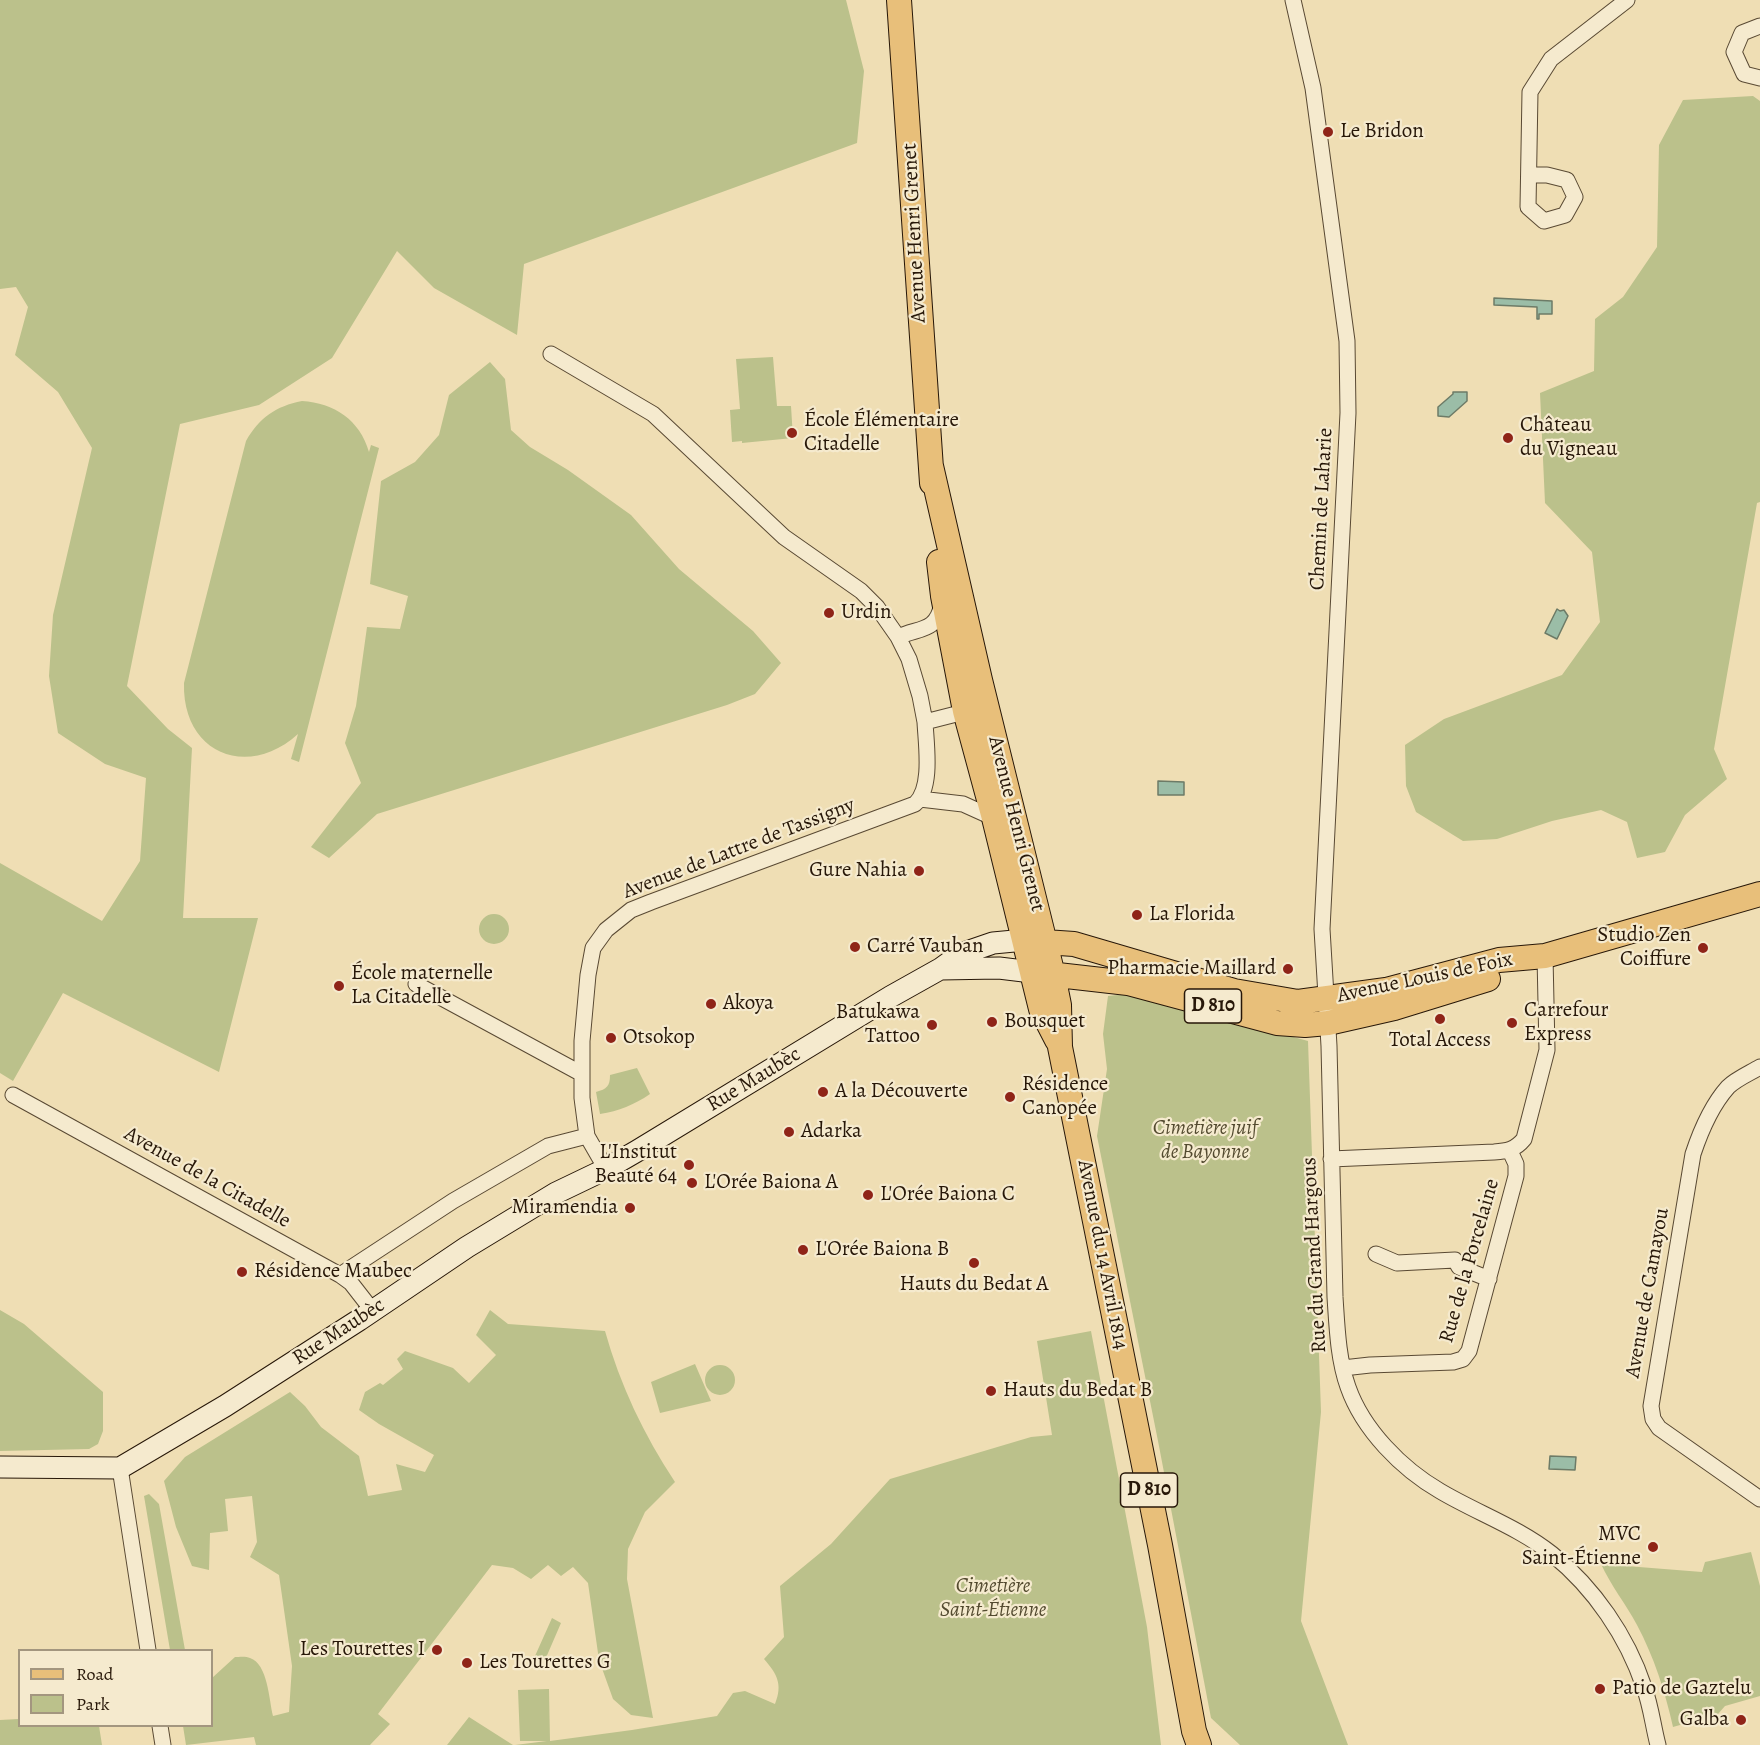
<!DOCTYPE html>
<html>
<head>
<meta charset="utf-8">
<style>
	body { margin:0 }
	#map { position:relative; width:1760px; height:1745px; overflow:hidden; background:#efdeb4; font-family:Alegreya,serif }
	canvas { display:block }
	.legend { position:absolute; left:18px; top:1649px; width:195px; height:78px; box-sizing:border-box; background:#f5eace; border:2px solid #a3967f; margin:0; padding:8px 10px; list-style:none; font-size:18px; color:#271708 }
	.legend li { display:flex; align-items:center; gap:12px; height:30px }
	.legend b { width:30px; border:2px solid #a3967f }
</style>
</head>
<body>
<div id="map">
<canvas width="1760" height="1745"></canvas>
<ul class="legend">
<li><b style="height:8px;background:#e8bf7a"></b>Road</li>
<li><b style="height:16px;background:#bbc18b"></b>Park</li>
</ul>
</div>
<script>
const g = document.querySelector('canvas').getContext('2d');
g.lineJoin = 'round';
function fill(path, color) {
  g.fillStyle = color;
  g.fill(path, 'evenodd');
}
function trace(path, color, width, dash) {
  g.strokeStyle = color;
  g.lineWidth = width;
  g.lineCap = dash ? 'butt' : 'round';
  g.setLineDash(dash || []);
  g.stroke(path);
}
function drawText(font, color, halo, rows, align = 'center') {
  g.font = font + ' Alegreya,serif';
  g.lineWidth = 4.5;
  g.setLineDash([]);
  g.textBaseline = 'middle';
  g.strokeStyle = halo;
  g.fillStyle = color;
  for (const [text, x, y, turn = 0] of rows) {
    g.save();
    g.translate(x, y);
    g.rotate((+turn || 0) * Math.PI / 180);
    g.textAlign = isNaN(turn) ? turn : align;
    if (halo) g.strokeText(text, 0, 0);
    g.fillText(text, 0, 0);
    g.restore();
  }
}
const green = new Path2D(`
	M 0,0 L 846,0 L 864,71 L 857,143 L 524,264 L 517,335 L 434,288 L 397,251 L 332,358 L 259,405 L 180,424 L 127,686 L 168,729 L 192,748 L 183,918 L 258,918 L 219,1072 L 63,993 L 13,1081 L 0,1073 L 0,863 L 102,921 L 140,861 L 146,778 L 105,764 L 58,733 L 49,676 L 53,615 L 92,448 L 58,392 L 15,355 L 28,307 L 16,287 L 0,289 Z
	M 1753,96 L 1760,101 L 1760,502 L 1757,503 L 1714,749 L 1727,779 L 1685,815 L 1665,852 L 1637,858 L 1627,822 L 1601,810 L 1552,821 L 1497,839 L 1463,841 L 1416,812 L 1406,786 L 1405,745 L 1444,719 L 1562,675 L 1600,622 L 1592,552 L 1545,503 L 1540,393 L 1594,371 L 1595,319 L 1623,297 L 1657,247 L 1659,145 L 1683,100 Z
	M 773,357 L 777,406 L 791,406 L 793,438 L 742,443 L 742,441 L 732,442 L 730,410 L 740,409 L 736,359 Z
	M 490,362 L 505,379 L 511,430 L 530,447 L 568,470 L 631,515 L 679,569 L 753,631 L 781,663 L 755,694 L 727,705 L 377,814 L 329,858 L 311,847 L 361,783 L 345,743 L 356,706 L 367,627 L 400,629 L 408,596 L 370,584 L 381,481 L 415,462 L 439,435 L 449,395 Z
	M 302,401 C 334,403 360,420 369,452 L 371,445 L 379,448 L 299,762 L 291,759 L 298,734 C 247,780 182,753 184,683 L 246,441 C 259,418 276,406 302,401 Z
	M479 929a15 15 0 1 1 30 0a15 15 0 1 1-30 0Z
	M 1135,993 L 1308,1041 L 1321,1412 L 1301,1621 L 1348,1745 L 1240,1745 L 1211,1718 L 1158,1441 L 1097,1136 L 1107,1069 L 1103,1034 L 1108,996 Z
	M 637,1068 L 650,1094 C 634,1105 619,1111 600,1114 L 596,1092 C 607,1089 610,1086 610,1075 Z
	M 0,1310 L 24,1324 L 103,1392 L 103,1431 L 98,1444 L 89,1449 L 0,1451 Z
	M 490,1310 L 508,1324 L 605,1331 C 620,1385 644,1435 675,1482 L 645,1512 L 628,1549 L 627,1579 L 653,1718 L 631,1715 L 613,1699 L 599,1660 L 588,1583 L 573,1567 L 561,1576 L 548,1565 L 531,1579 L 513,1568 L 492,1565 L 378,1714 L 390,1724 L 370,1745 L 256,1745 L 254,1737 L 186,1745 L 183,1726 L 212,1726 L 212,1678 L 235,1657 C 239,1657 246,1656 250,1658 C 268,1664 269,1700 273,1716 L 289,1712 L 292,1666 L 279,1575 L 250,1557 L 257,1542 L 252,1496 L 225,1499 L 228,1531 L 210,1533 L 209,1570 L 192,1566 L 176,1527 L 164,1481 L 185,1457 L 290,1392 L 305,1406 L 321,1427 L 359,1456 L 368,1496 L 402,1490 L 396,1464 L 425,1472 L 434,1455 L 379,1424 L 359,1410 L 365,1392 L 380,1383 L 383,1385 L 403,1369 L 397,1359 L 405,1351 L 453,1368 L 469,1383 L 496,1355 L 476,1335 Z
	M 1091,1331 L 1147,1627 L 1161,1745 L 515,1745 L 547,1741 L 520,1741 L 518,1690 L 549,1689 L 550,1741 L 632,1730 L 717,1716 L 733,1693 L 745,1691 L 775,1704 C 783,1684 777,1674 764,1659 L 784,1637 L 780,1586 L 831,1544 L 890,1479 L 1031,1437 L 1052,1435 L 1037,1341 Z
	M 695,1364 L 711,1401 L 660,1413 L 651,1382 Z
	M705 1380a15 15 0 1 1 30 0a15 15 0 1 1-30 0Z
	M 149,1494 L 159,1504 L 185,1650 L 170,1650 L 144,1496 Z
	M 1751,1552 L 1760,1586 L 1760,1696 L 1725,1706 L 1718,1714 L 1673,1727 C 1665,1691 1654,1657 1637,1625 C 1626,1604 1611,1586 1601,1564 L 1702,1572 L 1705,1562 Z
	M 552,1618 L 561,1623 L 545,1660 L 535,1656 Z
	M 469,1717 L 513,1745 L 447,1745 Z
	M 19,1719 L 20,1726 L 99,1726 L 102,1745 L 0,1745 L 0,1720 Z`);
const water = new Path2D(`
	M 1494,298 L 1552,301 L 1552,314 L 1539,314 L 1539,319 L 1537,319 L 1537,307 L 1494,305 Z
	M 1453,392 L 1467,392 L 1467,401 L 1449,417 L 1438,416 L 1438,407 L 1453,394 Z
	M 1557,609 L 1560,611 L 1564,610 L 1568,616 L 1557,639 L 1545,633 Z
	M 1158,781 L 1184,782 L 1184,795 L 1158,795 Z
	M 1550,1456 L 1576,1457 L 1575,1470 L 1549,1469 Z`);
const street = new Path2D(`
	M 1293,0 L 1313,88 L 1347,341 L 1348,413 L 1322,929 L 1329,1046 L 1335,1297 C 1337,1327 1338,1359 1348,1387 C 1363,1430 1402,1469 1440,1491 C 1477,1513 1518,1527 1552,1554 C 1594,1588 1627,1636 1644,1687 C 1651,1706 1653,1726 1658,1745
	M 1760,26 L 1742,33 L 1734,52 L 1744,74 L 1760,78
	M 1529,175 L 1547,175 L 1567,180 L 1575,197 L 1565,215 L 1544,221 L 1528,207 L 1530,92 L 1551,59 L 1627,0
	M 551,354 L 653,414 L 784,537 L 861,591 L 877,607 L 898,637 L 909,659 L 920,696 L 925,722
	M 898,637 C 919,627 936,633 942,604
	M 920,799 L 963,804 L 994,818
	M 416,984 L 582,1074
	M 1760,1067 C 1750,1073 1736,1079 1728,1087 C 1711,1106 1701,1130 1693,1154 L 1651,1406 L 1653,1419 L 1659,1428 L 1760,1499
	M 13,1095 L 340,1275 L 351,1283 L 372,1310
	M 1331,1159 L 1494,1152 C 1507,1151 1515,1150 1524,1139 L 1547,1050 L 1545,956
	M 606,1169 L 587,1136 L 582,1098 L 582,1041 L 588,975 L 593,948 L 606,930 L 631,910 L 651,902 L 915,804 C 933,788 926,744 925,722 L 972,710
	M 1376,1254 L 1397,1263 L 1455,1260 L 1459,1267 L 1489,1279
	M 340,1275 L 453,1201 L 548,1146 L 587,1136
	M 1343,1368 L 1370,1365 L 1453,1362 L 1463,1359 L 1469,1351 L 1516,1176 L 1516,1164 L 1510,1151
	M 120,1468 L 148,1650
	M 160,1726 L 163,1745`);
const secondary = new Path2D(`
	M 940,969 L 999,968 L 1032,972
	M 0,1467 L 120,1468 L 225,1406 L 359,1320 L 467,1247 L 556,1193 L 606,1169 L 637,1151 L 890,997 L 940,969 L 961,954 L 993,943 L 1025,940`);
const primary = new Path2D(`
	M 899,0 L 932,483
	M 931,466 L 980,680 L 1053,975 L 1059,1005 L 1060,1047 L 1160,1545 L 1194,1731 L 1199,1745
	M 939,562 L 943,596 L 965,711 L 994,818 L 1041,1009 L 1057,1040
	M 1030,941 L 1074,944 L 1234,991 L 1298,1002 L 1386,990 L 1499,960 L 1545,956 L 1760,894
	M 1040,973 L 1128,983 L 1277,1023 L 1305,1025 L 1328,1023 L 1394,1008 L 1488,979`);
const markers = [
	[1328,132,6,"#8f2418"],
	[792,433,6,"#8f2418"],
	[1508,438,6,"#8f2418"],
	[829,613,6,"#8f2418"],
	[919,871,6,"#8f2418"],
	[1137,915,6,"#8f2418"],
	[855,947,6,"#8f2418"],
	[1703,948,6,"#8f2418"],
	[1288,969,6,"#8f2418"],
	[339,986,6,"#8f2418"],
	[711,1004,6,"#8f2418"],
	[1440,1019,6,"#8f2418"],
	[992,1022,6,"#8f2418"],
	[1512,1023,6,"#8f2418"],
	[932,1025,6,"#8f2418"],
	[611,1038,6,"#8f2418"],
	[823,1092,6,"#8f2418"],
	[1010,1097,6,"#8f2418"],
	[789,1132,6,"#8f2418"],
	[689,1165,6,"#8f2418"],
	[692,1183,6,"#8f2418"],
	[868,1195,6,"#8f2418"],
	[630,1208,6,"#8f2418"],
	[803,1250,6,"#8f2418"],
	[974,1263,6,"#8f2418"],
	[242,1272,6,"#8f2418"],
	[991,1391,6,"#8f2418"],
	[1653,1547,6,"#8f2418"],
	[437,1650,6,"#8f2418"],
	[467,1663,6,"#8f2418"],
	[1600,1689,6,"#8f2418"],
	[1741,1720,6,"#8f2418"]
];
const shields = [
	[1213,1006,57],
	[1149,1490,57]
];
const shieldNames = [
	["D 810",1213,1006],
	["D 810",1149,1490]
];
const poiNames = [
	["Le Bridon",1340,132],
	["École Élémentaire",804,421],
	["Citadelle",804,445],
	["Château",1520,426],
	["du Vigneau",1520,450],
	["Urdin",841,613],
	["Gure Nahia",907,871,"right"],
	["La Florida",1149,915],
	["Studio Zen",1691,936,"right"],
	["Coiffure",1691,960,"right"],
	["Carré Vauban",867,947],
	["Pharmacie Maillard",1276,969,"right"],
	["École maternelle",351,974],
	["La Citadelle",351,998],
	["Akoya",723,1004],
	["Carrefour",1524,1011],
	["Express",1524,1035],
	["Batukawa",920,1013,"right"],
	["Tattoo",920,1037,"right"],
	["Bousquet",1004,1022],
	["Otsokop",623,1038],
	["Total Access",1440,1041,"center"],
	["Résidence",1022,1085],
	["Canopée",1022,1109],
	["A la Découverte",835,1092],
	["Adarka",801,1132],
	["L'Institut",677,1153,"right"],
	["Beauté 64",677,1177,"right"],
	["L'Orée Baiona A",704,1183],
	["L'Orée Baiona C",880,1195],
	["Miramendia",618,1208,"right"],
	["L'Orée Baiona B",815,1250],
	["Résidence Maubec",254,1272],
	["Hauts du Bedat A",974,1285,"center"],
	["Hauts du Bedat B",1003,1391],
	["MVC",1641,1535,"right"],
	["Saint-Étienne",1641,1559,"right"],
	["Les Tourettes I",425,1650,"right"],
	["Les Tourettes G",479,1663],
	["Patio de Gaztelu",1612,1689],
	["Galba",1729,1720,"right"]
];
const streetNames = [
	["Avenue Henri Grenet",915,233,-93],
	["Chemin de Laharie",1322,509,-87],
	["Avenue Henri Grenet",1016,824,76],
	["Avenue de Lattre de Tassigny",739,849,-21],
	["Avenue Louis de Foix",1425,978,-12],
	["Rue Maubèc",754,1080,-31],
	["Avenue de la Citadelle",207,1178,29],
	["Avenue du 14 Avril 1814",1102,1255,79],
	["Rue du Grand Hargous",1315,1255,-93],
	["Rue de la Porcelaine",1470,1261,-74],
	["Avenue de Camayou",1648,1293,-80],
	["Rue Maubèc",339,1332,-33]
];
const parkNames = [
	["Cimetière juif",1205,1129],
	["de Bayonne",1205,1153],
	["Cimetière",993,1587],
	["Saint-Étienne",993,1611]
];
fill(green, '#bbc18b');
fill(water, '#9bbda7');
trace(water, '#6d7b67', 1.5);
trace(street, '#594933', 17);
trace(secondary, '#271708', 23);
trace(primary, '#271708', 26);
trace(street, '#f5eace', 15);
trace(secondary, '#f5eace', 21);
trace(primary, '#e8bf7a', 24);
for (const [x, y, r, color] of markers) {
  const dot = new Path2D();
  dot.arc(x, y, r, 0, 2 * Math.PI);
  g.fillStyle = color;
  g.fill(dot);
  trace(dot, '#f5eace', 2);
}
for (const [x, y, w] of shields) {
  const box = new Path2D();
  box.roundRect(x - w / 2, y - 17, w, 34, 4.5);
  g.fillStyle = '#f5eace';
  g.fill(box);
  trace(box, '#271708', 1.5);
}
drawText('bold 20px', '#271708', null, shieldNames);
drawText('21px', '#271708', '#f5eace', poiNames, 'left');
drawText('21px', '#271708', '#f5eace', streetNames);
drawText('italic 21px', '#534a2f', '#f5eace', parkNames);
</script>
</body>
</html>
